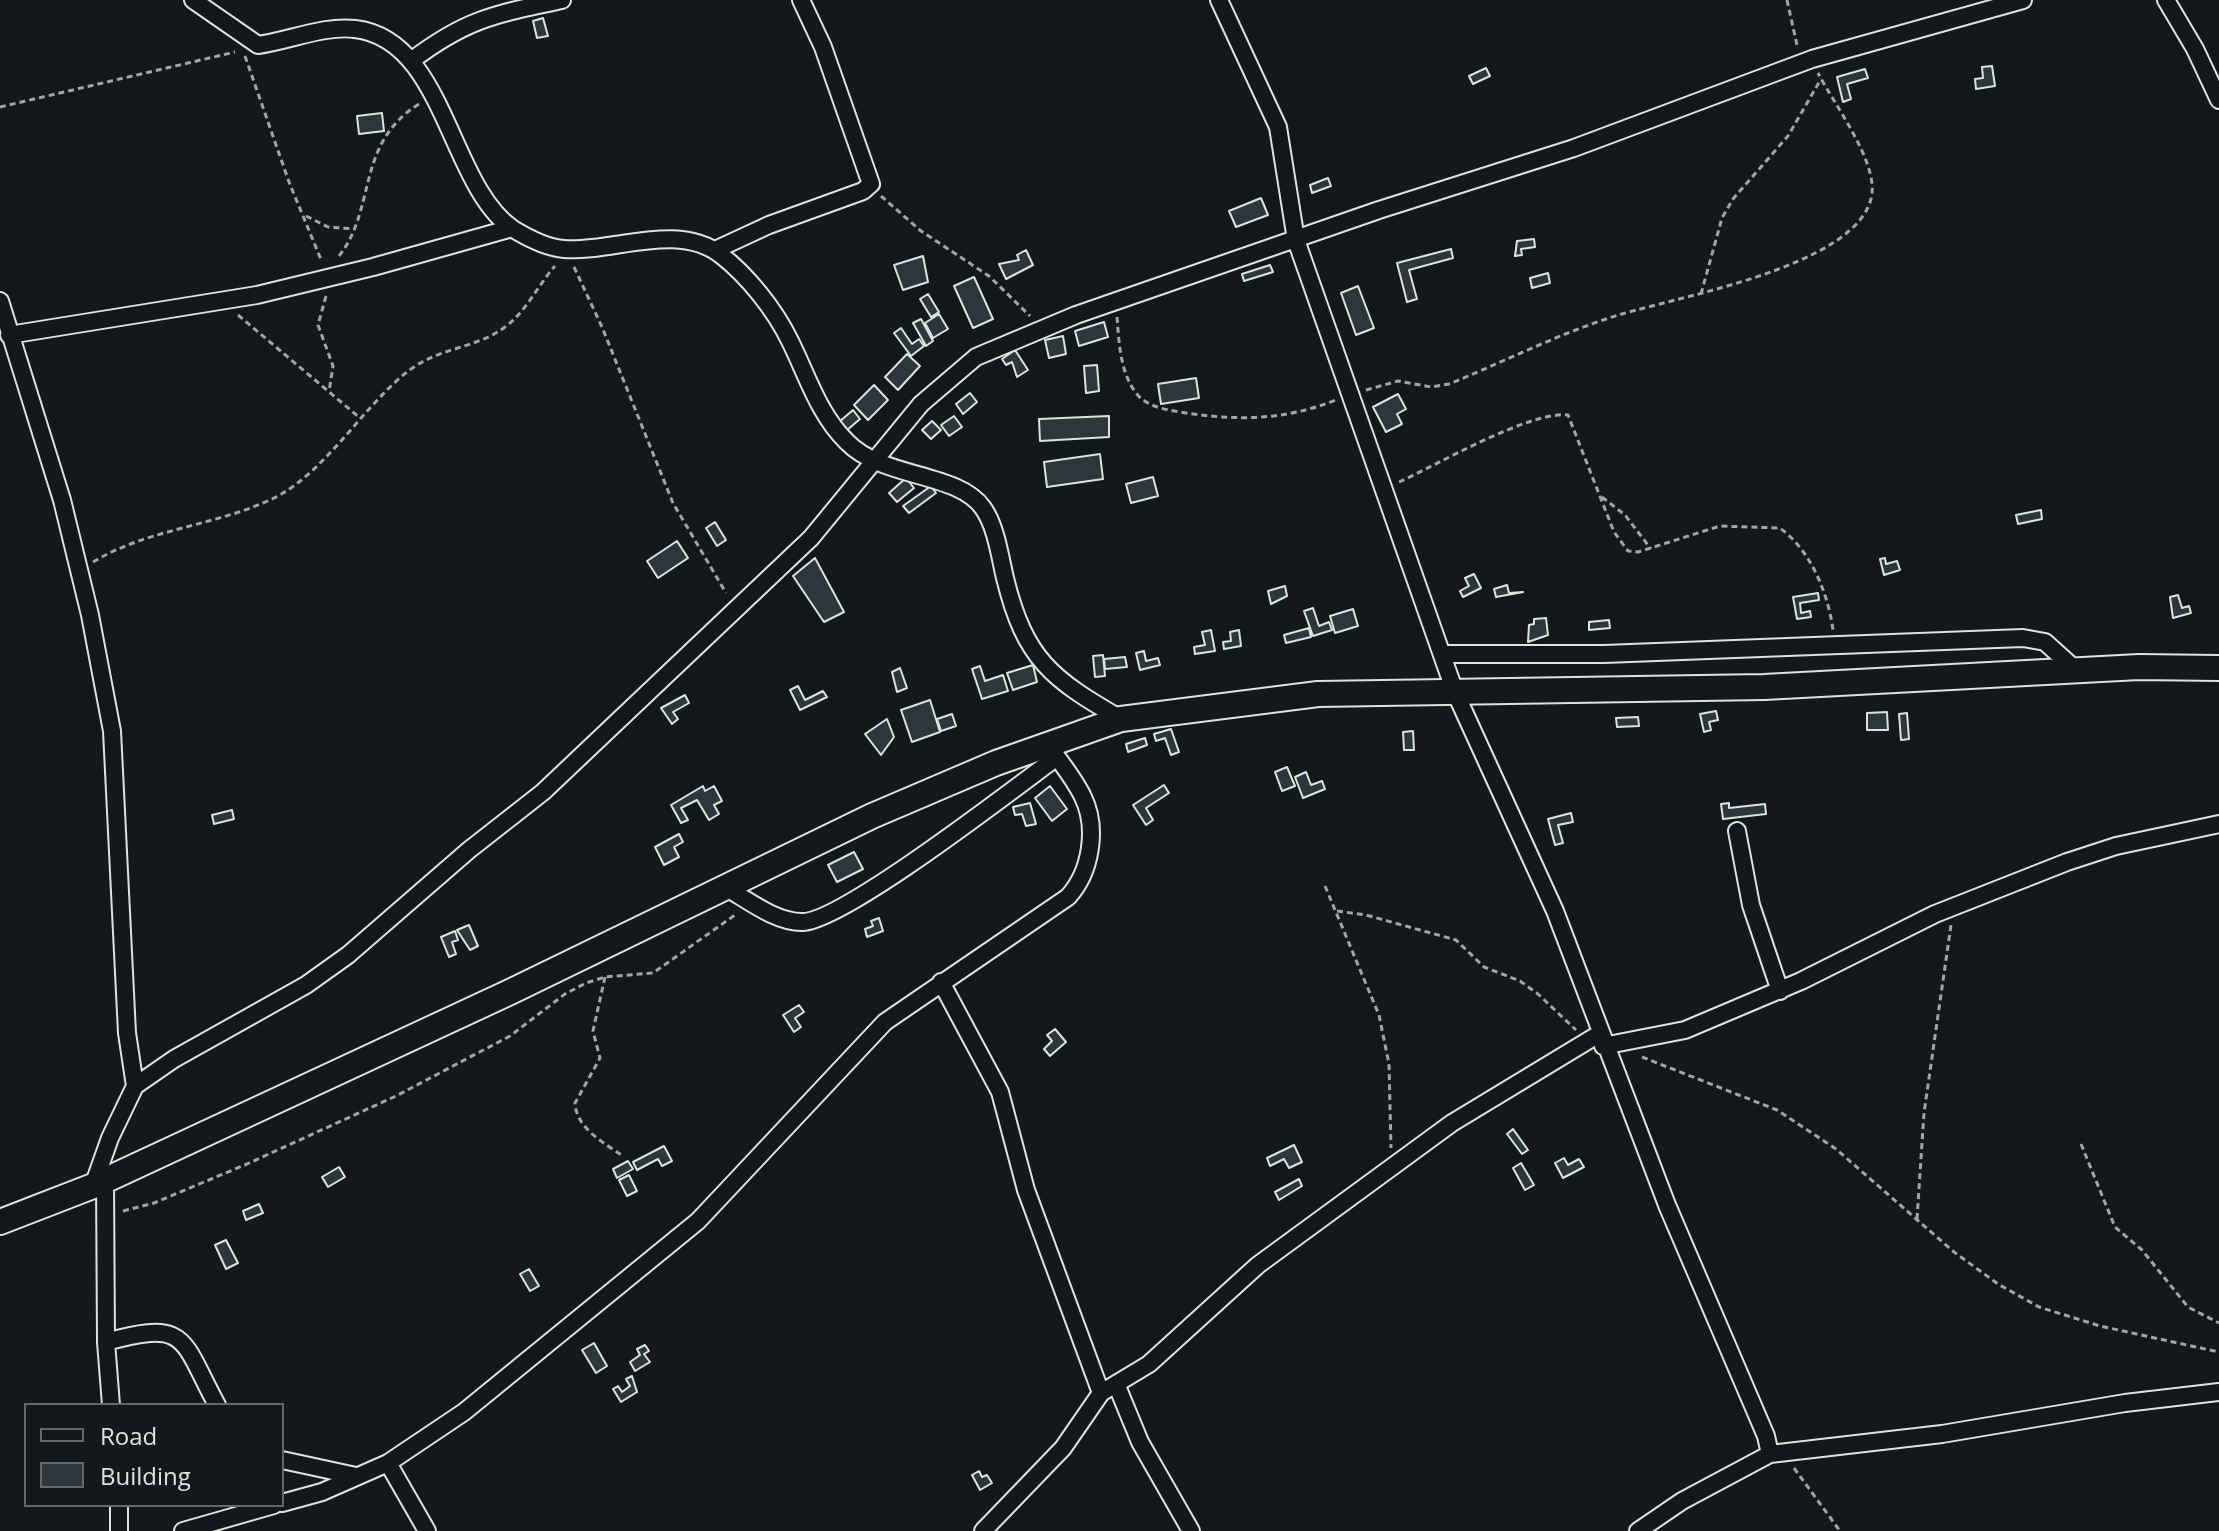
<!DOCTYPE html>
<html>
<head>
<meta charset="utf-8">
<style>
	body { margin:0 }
	#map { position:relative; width:2219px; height:1531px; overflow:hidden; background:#14181c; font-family:"Open Sans",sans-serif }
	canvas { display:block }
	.legend { position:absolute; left:24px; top:1403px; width:260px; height:104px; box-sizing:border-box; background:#14181c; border:2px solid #626a69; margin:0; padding:10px 14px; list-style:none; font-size:24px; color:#d8e6dc }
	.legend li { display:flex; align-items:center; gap:16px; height:40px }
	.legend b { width:40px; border:2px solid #626a69 }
</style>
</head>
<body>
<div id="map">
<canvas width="2219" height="1531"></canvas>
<ul class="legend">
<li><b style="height:10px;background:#14181c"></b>Road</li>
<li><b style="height:22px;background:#2c363c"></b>Building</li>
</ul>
</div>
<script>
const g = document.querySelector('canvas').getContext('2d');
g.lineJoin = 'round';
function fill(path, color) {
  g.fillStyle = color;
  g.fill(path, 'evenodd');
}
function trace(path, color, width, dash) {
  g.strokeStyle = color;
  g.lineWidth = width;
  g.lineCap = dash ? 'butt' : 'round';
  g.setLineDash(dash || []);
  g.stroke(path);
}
const building = new Path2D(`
	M 543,18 L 548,36 L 537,38 L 533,21 Z
	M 1992,66 L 1995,86 L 1976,89 L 1975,79 L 1983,78 L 1982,67 Z
	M 1486,68 L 1490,76 L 1473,84 L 1469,76 Z
	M 1865,69 L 1868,78 L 1847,84 L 1851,99 L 1843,102 L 1837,77 Z
	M 382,113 L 384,131 L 359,134 L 357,116 Z
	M 1328,178 L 1331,186 L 1312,193 L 1310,185 Z
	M 1261,198 L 1268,215 L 1236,227 L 1229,211 Z
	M 1534,239 L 1535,247 L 1521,249 L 1522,255 L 1515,256 L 1517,241 Z
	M 1451,249 L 1453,258 L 1409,270 L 1417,299 L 1407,302 L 1397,263 Z
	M 1026,250 L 1033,265 L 1006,279 L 999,264 L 1019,260 L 1017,255 Z
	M 923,256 L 928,282 L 903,290 L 894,265 Z
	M 1270,265 L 1273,272 L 1244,281 L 1242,274 Z
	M 1548,273 L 1550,283 L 1532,288 L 1530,278 Z
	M 974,277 L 993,319 L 973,328 L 954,286 Z
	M 1358,286 L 1374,328 L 1356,335 L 1341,293 Z
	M 928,294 L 939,312 L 931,317 L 920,299 Z
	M 939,314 L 948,329 L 933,338 L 925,323 Z
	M 921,319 L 933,341 L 926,346 L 913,323 Z
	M 1104,322 L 1108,337 L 1079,346 L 1075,331 Z
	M 901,328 L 912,344 L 919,339 L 924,346 L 911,356 L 894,333 Z
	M 1063,336 L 1066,354 L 1049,358 L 1045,340 Z
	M 1015,350 L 1028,370 L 1017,377 L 1012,362 L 1006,365 L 1002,359 Z
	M 907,354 L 920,366 L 898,390 L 885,377 Z
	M 1097,365 L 1099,391 L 1086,393 L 1084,366 Z
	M 1196,378 L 1199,398 L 1161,404 L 1158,384 Z
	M 874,385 L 888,400 L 868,420 L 854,405 Z
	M 970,393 L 977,402 L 963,414 L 956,404 Z
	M 1398,394 L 1406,409 L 1397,414 L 1402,424 L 1386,432 L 1373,407 Z
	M 853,410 L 860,419 L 846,431 L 839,422 Z
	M 954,416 L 962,427 L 949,436 L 941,425 Z
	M 1109,416 L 1109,437 L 1040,441 L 1039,419 Z
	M 932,421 L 941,430 L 931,439 L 922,430 Z
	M 1100,454 L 1103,479 L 1047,487 L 1044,462 Z
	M 1153,477 L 1158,496 L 1131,503 L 1126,484 Z
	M 906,478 L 914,488 L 897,502 L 889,493 Z
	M 931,486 L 936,493 L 909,513 L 903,506 Z
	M 2041,510 L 2042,519 L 2018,524 L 2016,515 Z
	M 715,522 L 726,540 L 717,546 L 706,528 Z
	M 677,541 L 688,558 L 658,578 L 647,561 Z
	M 815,558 L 844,612 L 824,622 L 793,576 Z
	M 1885,558 L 1886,564 L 1897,561 L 1900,570 L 1884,575 L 1880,559 Z
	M 1474,574 L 1481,588 L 1463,597 L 1460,591 L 1469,586 L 1465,578 Z
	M 1507,585 L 1509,593 L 1523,592 L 1496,597 L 1494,589 Z
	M 1285,586 L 1287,596 L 1271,604 L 1268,591 Z
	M 1818,593 L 1819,600 L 1800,603 L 1801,613 L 1810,611 L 1811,617 L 1797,619 L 1793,597 Z
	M 2178,595 L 2182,608 L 2189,606 L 2191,613 L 2173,618 L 2170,597 Z
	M 1313,608 L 1319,626 L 1329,622 L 1332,630 L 1313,636 L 1304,611 Z
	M 1353,609 L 1358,626 L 1335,633 L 1330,616 Z
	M 1546,618 L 1548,635 L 1528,642 L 1529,625 L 1534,624 L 1534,619 Z
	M 1609,620 L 1610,628 L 1589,630 L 1589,622 Z
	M 1309,628 L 1311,637 L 1286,643 L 1284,635 Z
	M 1211,630 L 1215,651 L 1195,654 L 1194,647 L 1205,645 L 1202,632 Z
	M 1239,630 L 1241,646 L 1224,649 L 1223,642 L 1231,641 L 1230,632 Z
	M 1144,651 L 1146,661 L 1158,658 L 1160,665 L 1140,670 L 1136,653 Z
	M 1103,655 L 1105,676 L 1095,677 L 1093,656 Z
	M 1125,657 L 1127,667 L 1105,669 L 1104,659 Z
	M 1033,665 L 1037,682 L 1013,690 L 1007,673 Z
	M 980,666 L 985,681 L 1003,675 L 1008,691 L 982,699 L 972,669 Z
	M 900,668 L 907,688 L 897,692 L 892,672 Z
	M 798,686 L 805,700 L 823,691 L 827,697 L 800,710 L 790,690 Z
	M 685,695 L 689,703 L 673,712 L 678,719 L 672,724 L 661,708 Z
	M 930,700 L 940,732 L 912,742 L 901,710 Z
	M 1716,711 L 1718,720 L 1709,722 L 1711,730 L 1704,732 L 1700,714 Z
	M 1887,712 L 1888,730 L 1867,730 L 1867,713 Z
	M 1907,713 L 1909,739 L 1901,740 L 1899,714 Z
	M 952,714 L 956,726 L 941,731 L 937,719 Z
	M 1638,717 L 1639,726 L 1617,727 L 1616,718 Z
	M 887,719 L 894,737 L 881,755 L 865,734 Z
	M 1171,729 L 1179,752 L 1171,755 L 1165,738 L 1156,741 L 1154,734 Z
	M 1413,731 L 1414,750 L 1404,750 L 1403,732 Z
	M 1145,738 L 1147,745 L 1128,752 L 1126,744 Z
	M 1287,767 L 1295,786 L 1282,791 L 1275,772 Z
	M 1306,772 L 1311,785 L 1322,781 L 1325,789 L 1303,798 L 1295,777 Z
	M 1164,785 L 1169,793 L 1146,808 L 1153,820 L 1146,825 L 1133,805 Z
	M 703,786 L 705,791 L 714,786 L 722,801 L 714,805 L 719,814 L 709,820 L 697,800 L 681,808 L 688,820 L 681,823 L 671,805 Z
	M 1050,786 L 1067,809 L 1052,821 L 1035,798 Z
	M 1030,803 L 1036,824 L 1026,826 L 1022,814 L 1015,815 L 1013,807 Z
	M 1729,803 L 1729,808 L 1765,804 L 1766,814 L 1723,819 L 1721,804 Z
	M 232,810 L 234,819 L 214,824 L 212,815 Z
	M 1571,813 L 1573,822 L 1558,825 L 1563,843 L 1555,845 L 1548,819 Z
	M 679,834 L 683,842 L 674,847 L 679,857 L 664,865 L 655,847 Z
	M 854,852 L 863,869 L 837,882 L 828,865 Z
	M 879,918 L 883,931 L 867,937 L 865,929 L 873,926 L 871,921 Z
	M 469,925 L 478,946 L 470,950 L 457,930 Z
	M 455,931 L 458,940 L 452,942 L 456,954 L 449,957 L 441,937 Z
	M 799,1005 L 804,1012 L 795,1018 L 801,1027 L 794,1032 L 783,1015 Z
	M 1055,1029 L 1066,1042 L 1050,1056 L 1044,1049 L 1052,1041 L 1047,1035 Z
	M 1513,1129 L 1528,1150 L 1522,1154 L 1507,1134 Z
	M 1294,1145 L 1302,1162 L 1289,1168 L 1284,1159 L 1270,1166 L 1267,1158 Z
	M 664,1146 L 672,1161 L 662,1166 L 658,1159 L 637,1170 L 633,1162 Z
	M 1564,1158 L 1568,1165 L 1579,1159 L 1584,1167 L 1563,1178 L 1555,1163 Z
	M 628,1161 L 633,1169 L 617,1178 L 613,1169 Z
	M 1521,1163 L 1534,1185 L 1525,1190 L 1513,1168 Z
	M 339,1167 L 345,1177 L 328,1187 L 322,1177 Z
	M 629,1175 L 637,1191 L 627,1196 L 619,1180 Z
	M 1299,1179 L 1302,1186 L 1279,1200 L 1275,1192 Z
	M 259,1204 L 263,1213 L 246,1220 L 243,1211 Z
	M 226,1240 L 238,1263 L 226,1269 L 215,1245 Z
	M 529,1269 L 539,1286 L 530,1291 L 520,1274 Z
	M 594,1343 L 607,1366 L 596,1373 L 582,1350 Z
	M 645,1345 L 649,1351 L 644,1354 L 650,1362 L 635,1371 L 630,1362 L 640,1355 L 637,1349 Z
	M 632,1376 L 637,1392 L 621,1402 L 613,1389 L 618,1386 L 622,1392 L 630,1386 L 626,1379 Z
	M 979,1471 L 982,1477 L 987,1475 L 992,1483 L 980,1490 L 972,1475 Z`);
const path = new Path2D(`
	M 1787,0 L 1797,45
	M 245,56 L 289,182 L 322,262
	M 0,107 L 235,52
	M 881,196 L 921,231 L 989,276 L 1030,316
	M 306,216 L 328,227 L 355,229
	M 339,256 C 377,208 355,144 419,104
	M 574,267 L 602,327 L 673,503 L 726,593
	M 1701,294 L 1722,218 L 1733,199 L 1788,136 L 1821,79
	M 326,296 L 318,325 L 333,366 L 329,392
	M 238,315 L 360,418
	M 1117,317 C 1119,342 1120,372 1136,393 C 1148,408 1168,410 1186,413 C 1240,421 1285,420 1336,400
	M 1366,390 L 1398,381 L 1431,387 L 1449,384 C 1501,363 1552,337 1606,319 C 1665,298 1861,269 1872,194 C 1876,159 1834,104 1818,73
	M 1399,482 C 1437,465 1529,411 1568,415 L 1614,532 L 1628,551 L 1638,552 L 1720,526 L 1780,528 C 1811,551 1828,593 1833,630
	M 1602,497 L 1625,515 L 1651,549
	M 93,562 C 149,528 218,526 276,497 C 326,471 362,408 407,372 C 438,347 476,349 505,327 C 526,312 538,285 555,266
	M 1325,886 L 1379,1015 L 1389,1064 L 1391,1148
	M 1337,911 L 1366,915 L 1456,940 L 1484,967 L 1520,981 L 1538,994 L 1576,1030
	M 605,977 L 593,1031 L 600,1058 L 575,1103 C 576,1128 604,1143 623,1156
	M 1642,1057 L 1777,1110 L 1836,1149 L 1954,1252 L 1998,1284 L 2039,1307 L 2100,1326 L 2219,1352
	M 2081,1144 L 2115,1227 L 2142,1250 L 2188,1307 L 2219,1323
	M 123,1211 L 154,1203 L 247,1164 L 396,1096 L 510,1036 L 565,994 L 586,983 L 605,977 L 653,973 L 735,915
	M 1917,1219 L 1924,1113 L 1951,925
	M 1794,1468 L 1840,1531`);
const street = new Path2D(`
	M 193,0 L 258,45 C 288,41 325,25 355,29 C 445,39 449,186 513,229 C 528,238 547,248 564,249 C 613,253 677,221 721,255 C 748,276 775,310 790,341 C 807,375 819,415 847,442 C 883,479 958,472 983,508 C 996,526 1000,557 1005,578 C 1025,660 1052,679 1121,719
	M 1219,0 L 1278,127 L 1296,240 L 1455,692 L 1555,911 L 1667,1205 L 1766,1436 L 1770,1454
	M 2166,0 L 2195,49 L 2219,100
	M 411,61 C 466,19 495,14 562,0
	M 715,250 L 769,225 L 863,191 L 871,184 L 823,47 L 801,0
	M 0,301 L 62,500 L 90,615 L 112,731 L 127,1033 L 135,1086
	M 9,335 L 257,295 L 373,267 L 512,228
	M 1442,654 L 1604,654 L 2023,638 L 2045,642 L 2076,670
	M 1737,831 L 1751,905 L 1780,991
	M 725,887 C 748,900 775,922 802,922 C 841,923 1016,787 1057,757
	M 941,982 L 1000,1092 L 1026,1190 L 1101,1393
	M 1603,1046 L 1685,1030 L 1801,981 L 1935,914 L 2067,862 L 2116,846 L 2219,824
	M 105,1180 L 106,1342 L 111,1405
	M 93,1186 L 110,1138 L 135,1086 L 174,1059 L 306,985 L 348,955 L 469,850 L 543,792 L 811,538 L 921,404 L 976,357 L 1076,315 L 1379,210 L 1574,148 L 1812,59 L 2023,0
	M 106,1342 C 189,1319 181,1339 217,1405
	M 1117,1386 L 1140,1442 L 1191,1531
	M 282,1460 L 356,1476
	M 388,1463 L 427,1531
	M 282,1503 L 322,1492 L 388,1463 L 464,1412 L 698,1221 L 885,1022 L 1068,897 C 1091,872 1098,828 1083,797 C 1074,778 1059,761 1048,744
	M 119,1505 L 119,1531
	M 183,1531 L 274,1505
	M 983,1531 L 1063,1448 L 1101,1393 L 1149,1364 L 1258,1265 L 1452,1123 L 1599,1034
	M 1638,1531 L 1682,1501 L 1770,1454 L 1942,1434 L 2125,1403 L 2219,1392`);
const secondary = new Path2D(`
	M 0,1222 L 93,1186 L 510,992 L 872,816 L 996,763 L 1121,719 L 1318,694 L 1764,687 L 2139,667 L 2219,668`);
fill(building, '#2c363c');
trace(building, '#d8e6dc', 2);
trace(street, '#d8e6dc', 20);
trace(secondary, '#d8e6dc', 28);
trace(path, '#9da8a2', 3, [6, 4]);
trace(street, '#14181c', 16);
trace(secondary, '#14181c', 24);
</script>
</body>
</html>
